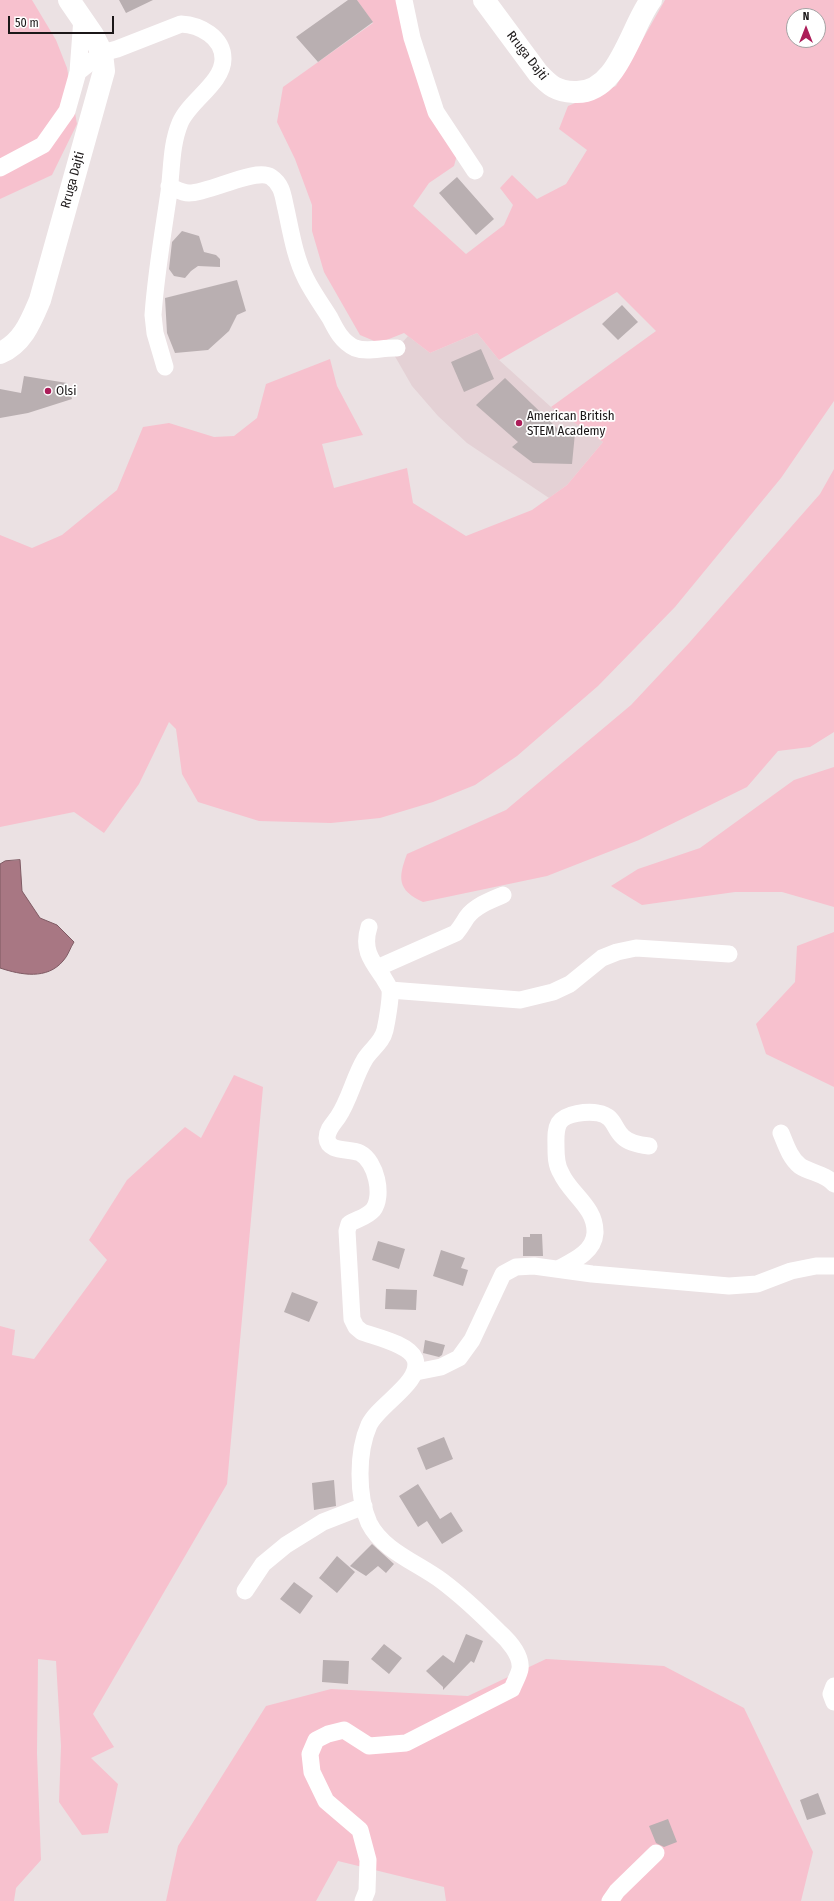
<!DOCTYPE html>
<html>
<head>
<meta charset="utf-8">
<style>
	body { margin:0 }
	#map { position:relative; width:834px; height:1901px; overflow:hidden; background:#ebe1e3; font-family:"Fira Sans Condensed",sans-serif }
	canvas { display:block }
	.north { position:absolute; left:786px; top:8px; width:40px; height:40px; box-sizing:border-box; background:#fff; border:1px solid #a4a2a3; border-radius:50%; rotate:0deg; font-size:11px; font-weight:700; line-height:16px; text-align:center; color:#1b1718 }
	.north::after { content:''; display:block; margin:auto; width:14px; height:18px; background:#ac1d59; clip-path:polygon(50% 0,100% 100%,50% 72%,0 100%) }
	.scale { position:absolute; left:8px; top:16px; width:106px; height:18px; box-sizing:border-box; border:2px solid #1b1718; border-top:0; padding-left:5px; font-size:12px; line-height:14px; white-space:nowrap; color:#1b1718; -webkit-text-stroke:3px #fff; paint-order:stroke }
</style>
</head>
<body>
<div id="map">
<canvas width="834" height="1901"></canvas>
<div class="north">N</div>
<div class="scale">50 m</div>
</div>
<script>
const g = document.querySelector('canvas').getContext('2d');
g.lineJoin = 'round';
function fill(path, color) {
  g.fillStyle = color;
  g.fill(path, 'evenodd');
}
function trace(path, color, width, dash) {
  g.strokeStyle = color;
  g.lineWidth = width;
  g.lineCap = dash ? 'butt' : 'round';
  g.setLineDash(dash || []);
  g.stroke(path);
}
function drawText(font, color, halo, rows, align = 'center') {
  g.font = font + ' "Fira Sans Condensed",sans-serif';
  g.lineWidth = 3.5;
  g.setLineDash([]);
  g.textBaseline = 'middle';
  g.strokeStyle = halo;
  g.fillStyle = color;
  for (const [text, x, y, turn = 0] of rows) {
    g.save();
    g.translate(x, y);
    g.rotate((+turn || 0) * Math.PI / 180);
    g.textAlign = isNaN(turn) ? turn : align;
    if (halo) g.strokeText(text, 0, 0);
    g.fillText(text, 0, 0);
    g.restore();
  }
}
const built = new Path2D(`
	M 477,333 L 499,360 L 551,407 L 603,442 L 567,485 L 549,498 L 467,443 L 438,416 L 412,386 L 393,353 L 408,336 L 430,353 Z`);
const green = new Path2D(`
	M 0,0 L 32,0 L 56,40 L 67,68 L 77,124 L 52,175 L 0,199 Z
	M 357,0 L 399,0 L 417,69 L 461,140 L 454,166 L 429,183 L 413,206 L 466,254 L 504,225 L 513,205 L 500,188 L 512,175 L 537,199 L 566,184 L 587,150 L 559,129 L 568,106 L 616,86 L 665,0 L 834,0 L 834,401 L 781,478 L 675,607 L 598,686 L 517,756 L 475,785 L 433,802 L 380,818 L 331,823 L 259,821 L 198,802 L 182,774 L 176,729 L 169,722 L 139,784 L 104,833 L 74,812 L 0,827 L 0,535 L 32,548 L 62,535 L 117,490 L 143,427 L 169,423 L 214,437 L 234,436 L 257,418 L 266,384 L 330,359 L 337,386 L 363,435 L 322,444 L 334,488 L 407,468 L 413,503 L 466,536 L 532,510 L 567,485 L 603,442 L 551,407 L 656,331 L 617,292 L 499,360 L 477,333 L 430,353 L 404,333 L 379,343 L 360,335 L 324,272 L 312,231 L 312,205 L 295,159 L 277,122 L 283,87 L 373,23 ZM 794,16 L 818,16 L 818,40 L 794,40 Z
	M 834,469 L 834,732 L 810,747 L 778,751 L 747,787 L 639,840 L 547,876 L 423,902 C 397,890 398,878 407,854 L 506,810 L 631,705 L 689,643 L 820,494 Z
	M 834,767 L 834,907 L 782,892 L 735,892 L 642,905 L 611,886 L 638,869 L 700,848 L 794,780 Z
	M 834,932 L 834,1087 L 766,1054 L 756,1024 L 795,982 L 797,946 Z
	M 234,1075 L 263,1087 L 227,1484 L 93,1714 L 114,1747 L 91,1758 L 118,1784 L 108,1833 L 82,1835 L 59,1802 L 61,1746 L 56,1661 L 38,1659 L 37,1753 L 41,1860 L 16,1888 L 14,1901 L 0,1901 L 0,1326 L 15,1330 L 12,1355 L 34,1359 L 107,1260 L 89,1240 L 127,1180 L 185,1127 L 201,1138 Z
	M 546,1659 L 664,1666 L 744,1708 L 813,1852 L 801,1901 L 446,1901 L 444,1887 L 338,1861 L 316,1901 L 166,1901 L 178,1846 L 266,1706 L 331,1689 L 468,1696 Z`);
const water = new Path2D(`
	M 20,860 L 22,891 L 40,918 L 57,925 L 74,942 C 70,948 68,956 63,961 C 47,980 21,975 0,968 L 0,864 L 5,861 Z`);
const building = new Path2D(`
	M 119,0 L 153,0 L 126,13 Z
	M 348,0 L 357,0 L 373,22 L 318,62 L 296,37 Z
	M 457,177 L 494,219 L 476,235 L 439,193 Z
	M 182,231 L 199,236 L 204,252 L 216,255 L 220,259 L 220,267 L 198,266 L 191,271 L 185,278 L 174,276 L 169,269 L 172,242 Z
	M 237,280 L 246,311 L 237,315 L 229,331 L 208,350 L 175,353 L 167,333 L 165,298 Z
	M 622,305 L 638,322 L 618,340 L 602,324 Z
	M 481,349 L 494,379 L 464,392 L 451,362 Z
	M 24,376 L 67,383 L 72,399 L 28,413 L 0,418 L 0,389 L 21,393 Z
	M 505,378 L 560,431 L 575,433 L 572,464 L 533,463 L 512,447 L 518,442 L 476,405 Z
	M 530,1234 L 542,1234 L 543,1256 L 523,1256 L 523,1237 L 530,1237 Z
	M 378,1241 L 405,1249 L 399,1269 L 372,1260 Z
	M 441,1250 L 465,1258 L 461,1268 L 468,1270 L 463,1286 L 433,1276 Z
	M 386,1289 L 417,1290 L 416,1310 L 385,1309 Z
	M 292,1292 L 318,1302 L 309,1322 L 284,1312 Z
	M 425,1340 L 445,1345 L 442,1355 L 439,1357 L 423,1353 Z
	M 444,1437 L 453,1459 L 426,1470 L 417,1448 Z
	M 334,1480 L 336,1506 L 314,1510 L 312,1483 Z
	M 418,1484 L 440,1519 L 451,1512 L 463,1531 L 442,1544 L 427,1521 L 418,1527 L 399,1496 Z
	M 372,1544 L 394,1564 L 386,1573 L 378,1566 L 366,1576 L 350,1566 Z
	M 337,1556 L 355,1572 L 337,1593 L 319,1578 Z
	M 294,1582 L 313,1596 L 300,1614 L 280,1599 Z
	M 466,1634 L 483,1641 L 474,1663 L 471,1661 L 443,1690 L 443,1687 L 426,1671 L 443,1655 L 454,1663 Z
	M 384,1644 L 402,1658 L 389,1674 L 371,1659 Z
	M 323,1660 L 349,1661 L 348,1684 L 322,1682 Z
	M 818,1793 L 826,1814 L 807,1820 L 800,1800 Z
	M 668,1819 L 677,1842 L 664,1847 L 656,1843 L 649,1826 Z`);
const minor = new Path2D(`
	M 404,0 L 412,38 L 436,112 L 475,171
	M 78,72 L 102,53 L 117,49 L 181,24 C 200,25 223,37 223,59 C 223,83 189,101 180,123 C 171,145 172,168 169,192 C 163,233 156,273 153,315 L 155,333 L 165,367
	M 0,168 L 43,145 L 67,111 L 78,72 L 82,18
	M 169,186 C 176,189 182,193 189,193 C 210,193 256,167 271,177 C 283,185 283,197 286,209 C 291,232 295,258 306,279 C 313,293 322,305 330,318 C 336,330 342,342 355,348 C 368,353 383,347 397,348
	M 377,968 L 456,933 C 461,927 463,923 467,917 C 475,906 491,900 503,895
	M 390,990 L 520,1000 L 553,992 L 570,984 L 602,958 L 617,952 L 636,948 L 729,954
	M 781,1133 C 786,1145 790,1158 800,1166 C 811,1173 826,1174 834,1184
	M 558,1269 C 573,1261 594,1252 595,1233 C 596,1207 570,1194 561,1173 C 556,1165 556,1156 556,1147 C 556,1139 555,1130 559,1123 C 565,1113 588,1111 598,1113 C 615,1116 613,1128 623,1137 C 629,1143 641,1145 649,1146
	M 416,1372 L 441,1367 L 459,1358 L 472,1340 L 503,1274 L 516,1267 L 534,1266 L 592,1274 L 729,1286 L 757,1284 L 791,1271 L 816,1266 L 834,1266
	M 245,1591 L 263,1564 L 286,1545 L 323,1522 L 364,1506
	M 834,1686 L 831,1694 L 834,1702
	M 363,1901 L 367,1891 L 368,1860 L 360,1830 L 326,1801 L 312,1772 L 310,1754 L 316,1740 L 328,1734 L 344,1730 L 369,1746 L 406,1743 L 512,1689 C 514,1683 519,1675 520,1669 C 522,1655 507,1639 498,1631 C 480,1613 462,1596 442,1581 C 418,1563 383,1551 369,1523 C 357,1496 357,1452 369,1425 C 379,1404 423,1382 415,1359 C 409,1344 376,1337 362,1332 L 356,1327 L 352,1319 L 347,1231 L 349,1224 C 357,1219 367,1217 373,1210 C 384,1196 376,1161 360,1153 C 350,1148 328,1153 327,1138 C 327,1129 334,1123 338,1117 C 350,1099 354,1077 365,1059 C 372,1048 382,1043 385,1030 C 387,1021 391,998 390,990 C 389,986 385,981 383,977 C 371,960 362,949 369,927
	M 610,1901 L 617,1891 L 656,1853`);
const major = new Path2D(`
	M 484,0 L 538,73 C 550,86 556,91 574,92 C 618,95 630,28 651,0
	M 0,353 C 23,343 31,321 40,300 L 104,71 L 102,53 L 93,35 L 69,0`);
const markers = [
	[48,391,4,"#ac1d59"],
	[519,423,4,"#ac1d59"]
];
const streetNames = [
	["Rruga Dajti",527,56,52],
	["Rruga Dajti",73,180,-75]
];
const poiNames = [
	["Olsi",56,391],
	["American British",527,416],
	["STEM Academy",527,431]
];
fill(built, '#e4d1d5');
fill(green, '#f7c1ce');
fill(water, '#a87783');
trace(water, '#7e5a63', 1);
fill(building, '#b9afb1');
trace(minor, '#fff', 17);
trace(major, '#fff', 22);
for (const [x, y, r, color] of markers) {
  const dot = new Path2D();
  dot.arc(x, y, r, 0, 2 * Math.PI);
  g.fillStyle = color;
  g.fill(dot);
  trace(dot, '#fff', 1.5);
}
drawText('13px', '#1b1718', '#fff', streetNames);
drawText('13px', '#1b1718', '#fff', poiNames, 'left');
</script>
</body>
</html>
